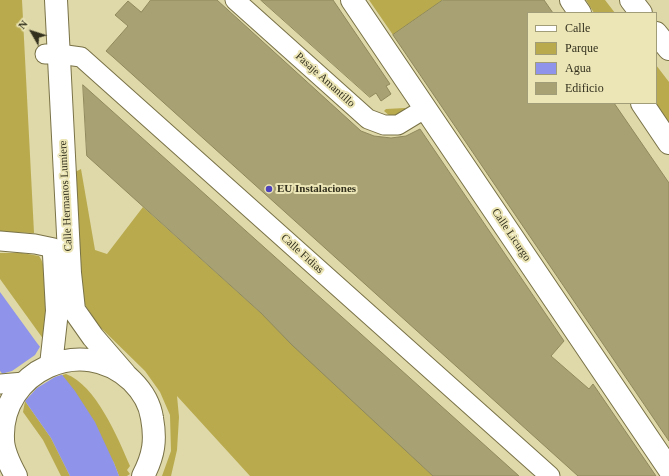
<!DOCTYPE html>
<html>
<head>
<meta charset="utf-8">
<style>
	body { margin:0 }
	#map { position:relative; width:669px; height:476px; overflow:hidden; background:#dfd8a9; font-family:"Times New Roman",serif }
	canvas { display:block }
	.legend { position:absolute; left:527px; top:12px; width:130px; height:92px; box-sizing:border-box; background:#ece5b6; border:1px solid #a29d79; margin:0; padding:5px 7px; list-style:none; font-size:12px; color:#33311e }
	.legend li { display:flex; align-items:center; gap:8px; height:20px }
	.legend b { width:20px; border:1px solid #a29d79 }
	.north { position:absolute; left:12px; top:12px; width:40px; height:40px; -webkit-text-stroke:3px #ece5b6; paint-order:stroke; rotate:309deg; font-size:11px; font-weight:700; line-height:16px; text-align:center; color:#33311e }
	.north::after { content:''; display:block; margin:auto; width:14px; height:18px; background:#33311e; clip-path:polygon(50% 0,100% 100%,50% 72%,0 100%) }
</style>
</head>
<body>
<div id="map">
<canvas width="669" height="476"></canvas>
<ul class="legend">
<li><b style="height:5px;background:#fff"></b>Calle</li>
<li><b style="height:11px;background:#b8aa4d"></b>Parque</li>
<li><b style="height:11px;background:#8f93e9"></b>Agua</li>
<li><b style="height:11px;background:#a8a174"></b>Edificio</li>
</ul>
<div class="north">N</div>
</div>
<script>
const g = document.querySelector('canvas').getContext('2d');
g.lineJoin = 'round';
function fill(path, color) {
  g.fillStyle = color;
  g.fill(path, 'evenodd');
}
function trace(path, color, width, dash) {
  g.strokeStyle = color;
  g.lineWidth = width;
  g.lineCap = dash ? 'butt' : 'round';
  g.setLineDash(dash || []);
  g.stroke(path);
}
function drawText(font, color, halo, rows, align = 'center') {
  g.font = font + ' "Times New Roman",serif';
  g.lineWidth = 4;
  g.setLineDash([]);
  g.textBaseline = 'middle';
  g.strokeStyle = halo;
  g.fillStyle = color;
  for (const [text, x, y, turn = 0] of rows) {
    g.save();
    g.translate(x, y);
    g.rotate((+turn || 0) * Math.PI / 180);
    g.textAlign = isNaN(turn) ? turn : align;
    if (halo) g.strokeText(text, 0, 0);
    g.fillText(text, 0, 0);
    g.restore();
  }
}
const green = new Path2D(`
	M 0,0 L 22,0 L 34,233 L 0,232 Z
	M 369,0 L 443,0 L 393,35 Z
	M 586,0 L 605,0 L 615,13 L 594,13 Z
	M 656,65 L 669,82 L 669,123 L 655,103 Z
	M 405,108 L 406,110 L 396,116 L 390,116 L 384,111 L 386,109 Z
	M 81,169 L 95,250 L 107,254 L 143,207 L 261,313 L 433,476 L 250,476 L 177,396 L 179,417 L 177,450 L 171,476 L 162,476 L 171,451 L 170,415 L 160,392 L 145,371 L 98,325 L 84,303 L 80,278 L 75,172 Z
	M 0,253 L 22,253 L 39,256 C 51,272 47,321 44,340 L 0,279 Z
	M 66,374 C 96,385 118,438 130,466 L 127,470 L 130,474 L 127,476 L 119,476 L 114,463 L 62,375 Z
	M 25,401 L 51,438 L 70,476 L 61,476 L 43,440 L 23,412 Z`);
const water = new Path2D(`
	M 0,292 L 37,343 L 75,391 L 95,422 L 114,463 L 119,476 L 70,476 L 51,438 L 25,401 L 0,371 Z`);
const pier = new Path2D(`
	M 41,345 L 64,374 L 55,377 L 37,388 L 25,401 L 24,404 L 1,374 L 12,371 L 35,355 Z`);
const building = new Path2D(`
	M 151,0 L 217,0 L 361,131 L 374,136 L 391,138 L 406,136 L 420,129 L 564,341 L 551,356 L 589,389 L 593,384 L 656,476 L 578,476 L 113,57 L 106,51 L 128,26 L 115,15 L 128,1 L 141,12 Z
	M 261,0 L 333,0 L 390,84 L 386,86 L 391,94 L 381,101 L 376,93 L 370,97 Z
	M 443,0 L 544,0 L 553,13 L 528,13 L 528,103 L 614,103 L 669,183 L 669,441 L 393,35 Z
	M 83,85 L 361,334 L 519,476 L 433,476 L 292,345 L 261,313 L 87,156 Z`);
const minor = new Path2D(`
	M 235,0 L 368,119 L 384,125 L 398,125 L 426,108
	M 45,54 L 59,54 L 81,57 L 550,476
	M 0,241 L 35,244 L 54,248
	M 0,384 L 24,382`);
const major = new Path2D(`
	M 56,0 L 70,273 L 74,310 L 93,337 L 125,374
	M 352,0 L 669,469
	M 571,0 L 580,13
	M 642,103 L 669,143
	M 51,365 L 57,311 L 54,255
	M 16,476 C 10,465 3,452 3,439 C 0,371 83,333 132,381 C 142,391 150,404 152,418 C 156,440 154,455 143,476`);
const highway = new Path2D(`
	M 631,0 L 641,13
	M 656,33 L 669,49`);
const markers = [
	[269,189,4,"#4f44bb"]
];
const streetNames = [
	["Pasaje Amantillo",325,80,42],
	["Calle Hermanos Lumiere",66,196,-93],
	["Calle Licurgo",511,235,56],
	["Calle Fidias",302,254,42]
];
const poiNames = [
	["EU Instalaciones",277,189]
];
fill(green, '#b8aa4d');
fill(water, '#8f93e9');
fill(pier, '#dfd8a9');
fill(building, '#a8a174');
trace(building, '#8f895d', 1);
trace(minor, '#797247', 21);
trace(major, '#797247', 24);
trace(highway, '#797247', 24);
trace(minor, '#fff', 19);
trace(major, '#fff', 22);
trace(highway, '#fff', 22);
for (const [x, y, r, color] of markers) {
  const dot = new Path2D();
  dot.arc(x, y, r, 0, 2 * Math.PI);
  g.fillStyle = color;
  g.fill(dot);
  trace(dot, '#ece5b6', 1.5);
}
drawText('11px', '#33311e', '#ece5b6', streetNames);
drawText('bold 11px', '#33311e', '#ece5b6', poiNames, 'left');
</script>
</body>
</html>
